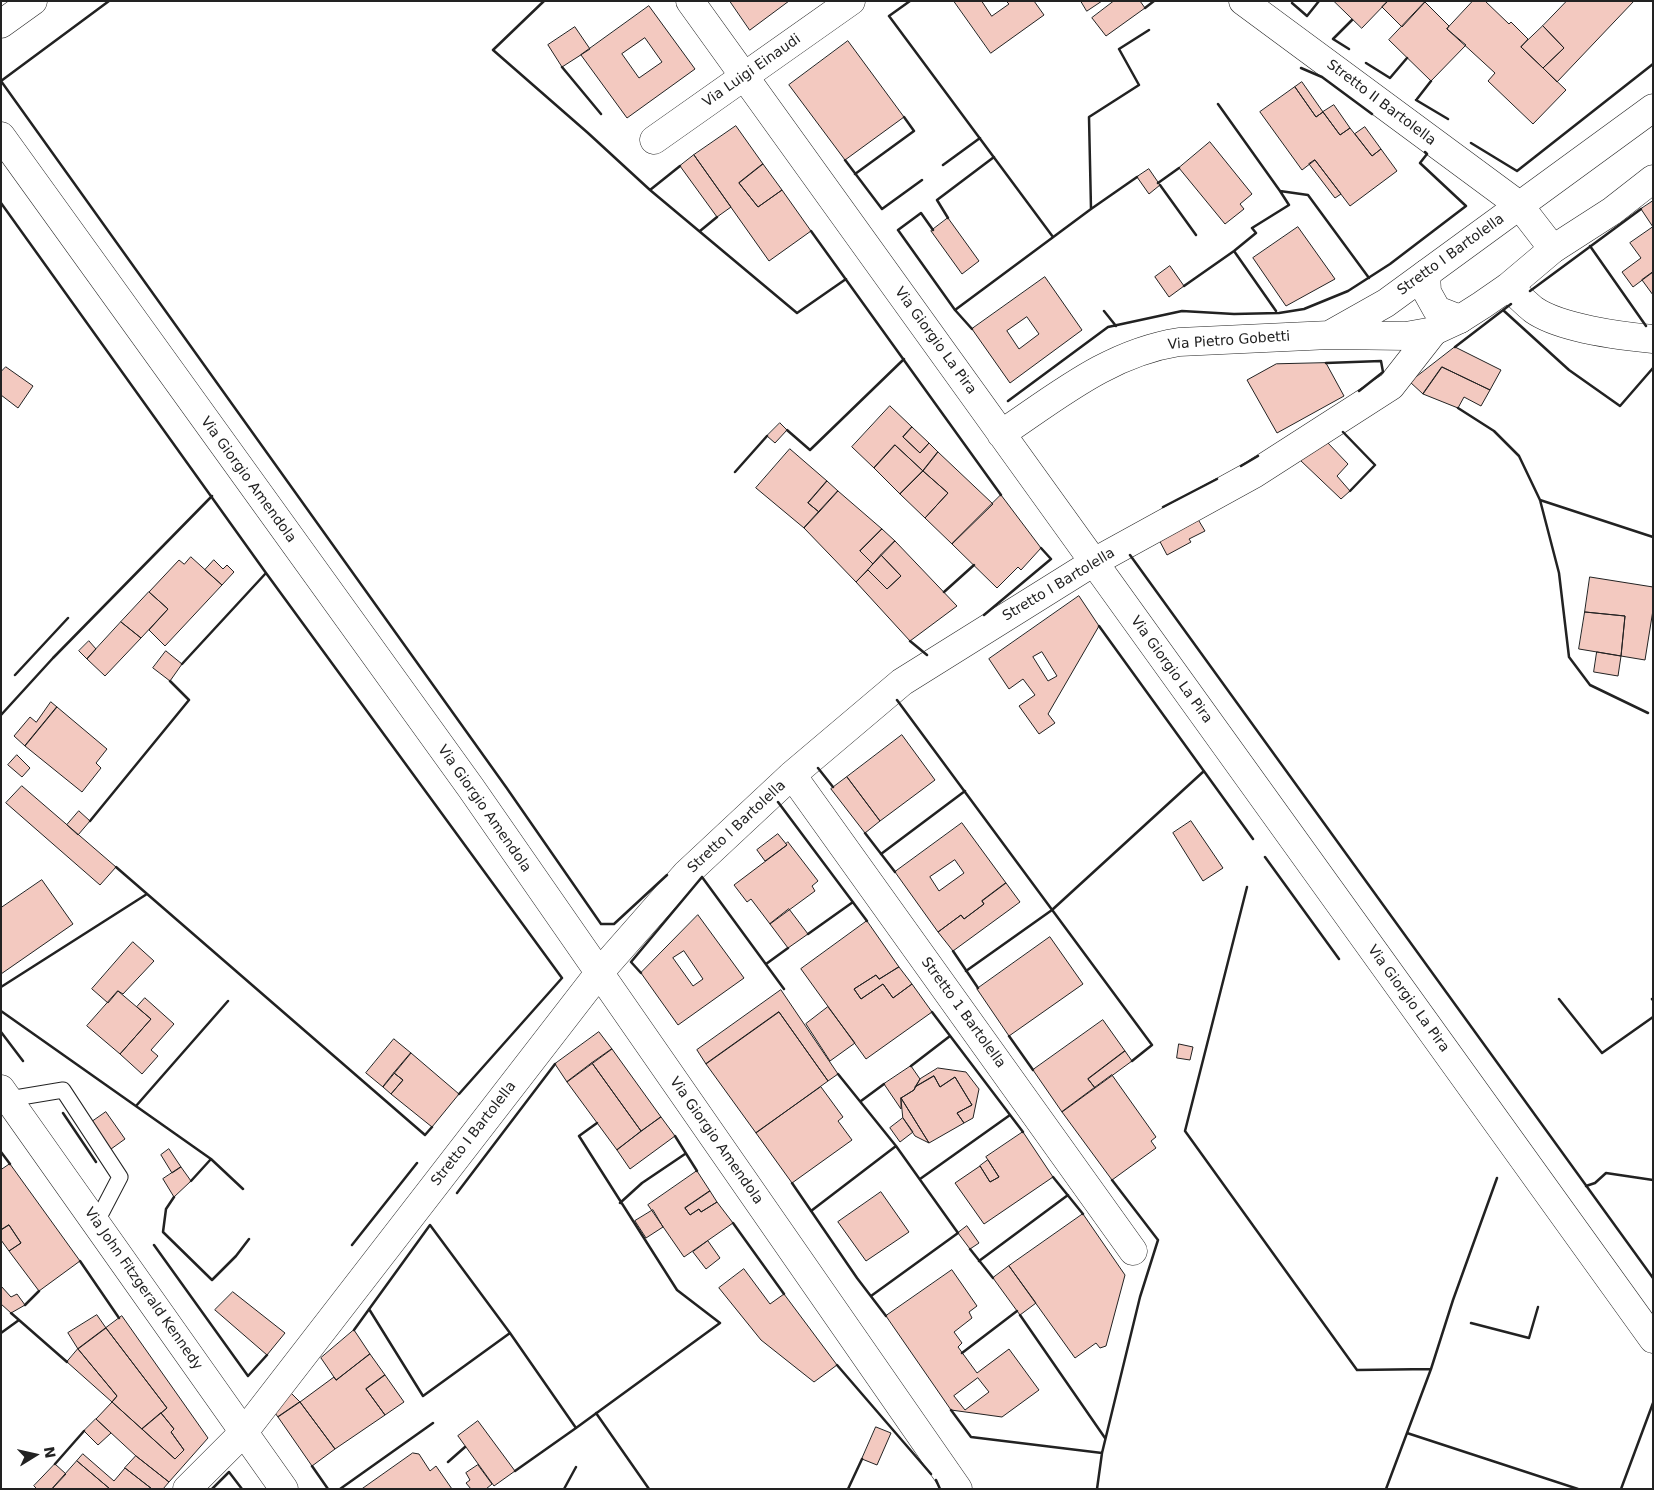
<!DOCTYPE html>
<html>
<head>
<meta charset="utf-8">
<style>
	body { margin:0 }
	#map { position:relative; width:1654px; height:1490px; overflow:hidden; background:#fff; font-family:"DejaVu Sans",sans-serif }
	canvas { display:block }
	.frame { position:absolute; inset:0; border:2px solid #222; pointer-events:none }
	.north { position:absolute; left:10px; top:1430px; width:50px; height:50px; -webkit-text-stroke:4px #fff; paint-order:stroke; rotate:80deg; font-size:14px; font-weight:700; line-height:20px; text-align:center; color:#222 }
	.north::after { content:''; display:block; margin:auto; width:18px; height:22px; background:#222; clip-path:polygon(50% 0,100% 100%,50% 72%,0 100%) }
</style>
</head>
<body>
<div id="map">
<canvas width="1654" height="1490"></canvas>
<div class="frame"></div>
<div class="north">N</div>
</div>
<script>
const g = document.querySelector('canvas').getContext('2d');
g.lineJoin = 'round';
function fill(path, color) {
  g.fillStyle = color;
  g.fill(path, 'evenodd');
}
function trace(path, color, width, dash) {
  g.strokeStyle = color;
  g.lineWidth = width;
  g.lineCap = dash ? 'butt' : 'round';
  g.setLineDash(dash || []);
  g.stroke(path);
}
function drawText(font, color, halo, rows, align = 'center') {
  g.font = font + ' "DejaVu Sans",sans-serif';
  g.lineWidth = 4;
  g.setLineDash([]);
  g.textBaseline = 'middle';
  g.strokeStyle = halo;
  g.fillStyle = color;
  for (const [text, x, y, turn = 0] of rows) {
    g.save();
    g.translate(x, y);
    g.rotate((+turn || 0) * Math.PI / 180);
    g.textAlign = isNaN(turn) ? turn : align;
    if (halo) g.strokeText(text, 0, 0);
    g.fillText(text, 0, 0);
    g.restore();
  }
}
const building = new Path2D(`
	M 730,1 L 789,1 L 750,30 Z
	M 954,1 L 1034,1 L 1044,15 L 991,53 Z
	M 982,1 L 1006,1 L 1009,4 L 992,16 Z
	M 1081,1 L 1102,1 L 1087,11 Z
	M 1114,1 L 1140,1 L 1145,8 L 1106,36 L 1092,18 Z
	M 1334,1 L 1388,1 L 1362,28 Z
	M 1388,1 L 1424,1 L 1425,2 L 1402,27 L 1382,7 Z
	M 1473,1 L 1485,1 L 1509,24 L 1511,22 L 1528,39 L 1521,47 L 1566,90 L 1533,124 L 1488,81 L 1495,73 L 1447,29 Z
	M 1567,1 L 1634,1 L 1557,82 L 1543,68 L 1564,48 L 1543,26 Z
	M 1425,2 L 1449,26 L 1447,29 L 1466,45 L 1431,81 L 1389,40 Z
	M 649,6 L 695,69 L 627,118 L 581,55 Z
	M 1543,26 L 1564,48 L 1543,68 L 1521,47 Z
	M 575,27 L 590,49 L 562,67 L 548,45 Z
	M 645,38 L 662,62 L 639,78 L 622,54 Z
	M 848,41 L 904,117 L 845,160 L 789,85 Z
	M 1302,82 L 1323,112 L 1316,117 L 1295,87 Z
	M 1295,87 L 1316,117 L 1323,112 L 1340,135 L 1350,128 L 1372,156 L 1381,149 L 1397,171 L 1350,206 L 1315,160 L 1302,170 L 1260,112 Z
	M 1334,105 L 1350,128 L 1340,135 L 1323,112 Z
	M 736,126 L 763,164 L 739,183 L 758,207 L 782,190 L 811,231 L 769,261 L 694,155 Z
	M 1365,127 L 1381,149 L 1372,156 L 1355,134 Z
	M 1210,142 L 1252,194 L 1240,204 L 1244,209 L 1225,224 L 1179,168 Z
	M 694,155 L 731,207 L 717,217 L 680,166 Z
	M 1315,160 L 1341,194 L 1335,198 L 1309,164 Z
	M 763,164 L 782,190 L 758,207 L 739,183 Z
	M 1149,169 L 1160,185 L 1149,194 L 1137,177 Z
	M 1653,201 L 1653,227 L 1641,209 Z
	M 948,218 L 979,261 L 962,274 L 931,231 Z
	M 1298,227 L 1335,279 L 1286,306 L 1253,258 Z
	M 1653,227 L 1653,272 L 1633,287 L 1622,272 L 1641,258 L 1630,243 Z
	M 1170,266 L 1184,286 L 1169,297 L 1155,277 Z
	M 1653,272 L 1653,295 L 1642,280 Z
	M 1045,277 L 1082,330 L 1010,383 L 972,329 Z
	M 1027,317 L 1039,334 L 1019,349 L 1007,331 Z
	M 1455,347 L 1501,370 L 1490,390 L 1442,367 L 1423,394 L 1410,382 Z
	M 1326,363 L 1344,396 L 1277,433 L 1247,380 L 1276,364 Z
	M 6,367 L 33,386 L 18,408 L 1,395 L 1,372 Z
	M 1442,367 L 1490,390 L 1481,406 L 1464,397 L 1458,408 L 1423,394 Z
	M 890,406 L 912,427 L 903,437 L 920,453 L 929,443 L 938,452 L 923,471 L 895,445 L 874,468 L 852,447 Z
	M 780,423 L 787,430 L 775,443 L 767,436 Z
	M 912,427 L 929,443 L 920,453 L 903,437 Z
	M 1327,442 L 1348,464 L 1337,476 L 1350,491 L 1341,499 L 1300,460 Z
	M 895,445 L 923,471 L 900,494 L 874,468 Z
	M 790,449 L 827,481 L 808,503 L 819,512 L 804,528 L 756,488 Z
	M 938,452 L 993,504 L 952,544 L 925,518 L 948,493 L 923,471 Z
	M 923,471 L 948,493 L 925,518 L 900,494 Z
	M 827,481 L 838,491 L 819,512 L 808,503 Z
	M 838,491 L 882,529 L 860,551 L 873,564 L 856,582 L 804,528 Z
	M 1001,495 L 1041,548 L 1021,570 L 1018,567 L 997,588 L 952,544 Z
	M 1196,516 L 1205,531 L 1189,539 L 1191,542 L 1167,555 L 1157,536 Z
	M 882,529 L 895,541 L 873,564 L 860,551 Z
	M 895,541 L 957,606 L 910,641 L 856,582 L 868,570 L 887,589 L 901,576 L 881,555 Z
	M 881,555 L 901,576 L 887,589 L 868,570 Z
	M 191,557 L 222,585 L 165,646 L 149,630 L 168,609 L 149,592 L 179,560 L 184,564 Z
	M 214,560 L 223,569 L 227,565 L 234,572 L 222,585 L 205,570 Z
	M 1590,577 L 1653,587 L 1653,610 L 1645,660 L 1621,656 L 1625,616 L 1585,612 Z
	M 149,592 L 168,609 L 141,638 L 121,622 Z
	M 1079,596 L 1099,626 L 1048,714 L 1055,723 L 1039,734 L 1019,706 L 1035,695 L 1023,679 L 1009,689 L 989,659 Z
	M 1585,612 L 1625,616 L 1621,656 L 1579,649 Z
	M 121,622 L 141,638 L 105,676 L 87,659 Z
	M 89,641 L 96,649 L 87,659 L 79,651 Z
	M 166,651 L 182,664 L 170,681 L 153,668 Z
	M 1042,652 L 1057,676 L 1048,681 L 1033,657 Z
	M 1597,652 L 1621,656 L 1618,676 L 1594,672 Z
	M 51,702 L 57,707 L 25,746 L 14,736 L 30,717 L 36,722 Z
	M 57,707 L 107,749 L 96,763 L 101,768 L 82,792 L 25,746 Z
	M 902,735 L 935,780 L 880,821 L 847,777 Z
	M 17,755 L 30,768 L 22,777 L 8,765 Z
	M 847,777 L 880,821 L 865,833 L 831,789 Z
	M 22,786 L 116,867 L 100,885 L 6,803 Z
	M 79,811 L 90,821 L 78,835 L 67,825 Z
	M 1191,821 L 1223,868 L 1203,881 L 1173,833 Z
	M 962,823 L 1006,883 L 982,901 L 984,904 L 964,919 L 961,915 L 938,932 L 895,872 Z
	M 778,834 L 787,845 L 765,861 L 757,850 Z
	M 788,842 L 818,881 L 812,886 L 815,891 L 770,924 L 751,899 L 747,902 L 734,885 L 787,845 L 786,844 Z
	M 955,860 L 964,873 L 939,891 L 930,877 Z
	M 42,880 L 73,924 L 1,974 L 1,908 Z
	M 1006,883 L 1020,902 L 953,951 L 938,932 L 961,915 L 964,919 L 984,904 L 982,901 Z
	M 789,909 L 808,934 L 788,948 L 770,924 Z
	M 698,915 L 744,978 L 678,1025 L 641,973 Z
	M 867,921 L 899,967 L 879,979 L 876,975 L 854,989 L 861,999 L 883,984 L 893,998 L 912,984 L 932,1012 L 866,1059 L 801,969 Z
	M 1050,937 L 1083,984 L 1009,1036 L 977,989 Z
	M 133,942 L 154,961 L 123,994 L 118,991 L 108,1003 L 92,989 Z
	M 684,951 L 703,979 L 693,986 L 673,958 Z
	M 899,967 L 912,984 L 893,998 L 883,984 L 861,999 L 854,989 L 876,975 L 879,979 Z
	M 781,990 L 838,1074 L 828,1081 L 779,1012 L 706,1064 L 697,1050 Z
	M 118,991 L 151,1019 L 120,1054 L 87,1026 Z
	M 145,998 L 174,1024 L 151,1050 L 158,1056 L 142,1074 L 120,1054 L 151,1019 L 137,1007 Z
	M 828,1007 L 855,1043 L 830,1061 L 806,1024 Z
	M 779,1012 L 828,1081 L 756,1133 L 706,1064 Z
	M 1103,1020 L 1125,1051 L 1088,1079 L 1095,1088 L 1062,1112 L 1033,1070 Z
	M 599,1032 L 612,1049 L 567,1082 L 555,1064 Z
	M 394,1039 L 411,1053 L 383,1087 L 366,1073 Z
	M 1179,1044 L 1193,1047 L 1190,1060 L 1177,1058 Z
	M 612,1049 L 661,1117 L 641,1131 L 592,1063 Z
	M 1125,1051 L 1132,1061 L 1095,1088 L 1088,1079 Z
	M 411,1053 L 459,1094 L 432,1127 L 391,1094 L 403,1080 L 394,1073 Z
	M 592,1063 L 641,1131 L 617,1150 L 567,1082 Z
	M 911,1066 L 920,1079 L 914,1090 L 901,1098 L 901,1109 L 884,1084 Z
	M 938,1068 L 966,1072 L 979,1089 L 973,1118 L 964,1123 L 957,1113 L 972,1105 L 955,1077 L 940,1087 L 934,1076 L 915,1087 L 920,1079 Z
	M 394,1073 L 403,1080 L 391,1094 L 383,1087 Z
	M 1112,1075 L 1156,1137 L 1151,1141 L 1156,1148 L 1112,1180 L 1062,1112 Z
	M 934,1076 L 940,1087 L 955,1077 L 972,1105 L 957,1113 L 964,1123 L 929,1143 L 901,1098 L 914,1090 L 915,1087 Z
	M 821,1087 L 843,1117 L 838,1121 L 852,1140 L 792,1183 L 756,1133 Z
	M 901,1098 L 929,1143 L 915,1136 L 903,1118 Z
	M 106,1112 L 125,1139 L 104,1154 L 86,1126 Z
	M 661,1117 L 675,1136 L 630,1169 L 617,1150 Z
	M 903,1118 L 913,1132 L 900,1142 L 890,1128 Z
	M 1023,1132 L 1053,1177 L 984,1224 L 955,1183 L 980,1166 L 990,1182 L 999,1177 L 986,1157 Z
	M 169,1149 L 181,1167 L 172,1173 L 161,1155 Z
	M 988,1160 L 999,1177 L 990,1182 L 980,1166 Z
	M 10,1164 L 80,1261 L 39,1291 L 9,1251 L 21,1243 L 9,1225 L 1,1230 L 1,1170 Z
	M 181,1167 L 191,1181 L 174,1197 L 163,1179 Z
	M 697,1171 L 710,1191 L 685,1208 L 690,1215 L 699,1209 L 701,1212 L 717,1202 L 733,1223 L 684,1257 L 648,1205 Z
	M 710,1191 L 717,1202 L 701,1212 L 699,1209 L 690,1215 L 685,1208 Z
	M 881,1192 L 909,1232 L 866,1261 L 838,1222 Z
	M 653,1210 L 663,1227 L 646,1238 L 635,1221 Z
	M 1083,1214 L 1125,1275 L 1106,1346 L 1100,1348 L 1096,1343 L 1075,1358 L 1009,1266 Z
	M 9,1225 L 21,1243 L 9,1251 L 1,1240 L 1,1230 Z
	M 967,1226 L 979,1243 L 970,1249 L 958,1233 Z
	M 708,1241 L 720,1258 L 706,1269 L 693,1252 Z
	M 1009,1266 L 1036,1303 L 1020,1315 L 993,1278 Z
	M 744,1269 L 770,1304 L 784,1294 L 837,1365 L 814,1382 L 761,1340 L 719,1288 Z
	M 952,1270 L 977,1306 L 969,1312 L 972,1318 L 954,1332 L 962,1343 L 958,1347 L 977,1373 L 1009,1349 L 1039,1390 L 1002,1417 L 951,1410 L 886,1316 Z
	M 1,1286 L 11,1297 L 17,1294 L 25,1305 L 11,1313 L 1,1304 Z
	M 233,1292 L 285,1333 L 267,1355 L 215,1310 Z
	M 97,1315 L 106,1328 L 78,1349 L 68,1333 Z
	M 122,1316 L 208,1438 L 169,1482 L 136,1456 L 96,1419 L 112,1402 L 175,1459 L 184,1450 L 171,1432 L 174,1429 L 161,1413 L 167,1408 L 106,1328 Z
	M 106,1328 L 167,1408 L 142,1429 L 112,1402 L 117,1396 L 78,1349 Z
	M 354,1330 L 370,1354 L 336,1380 L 321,1358 Z
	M 78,1349 L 117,1396 L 112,1402 L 67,1362 Z
	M 370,1354 L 385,1375 L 366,1389 L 385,1415 L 335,1449 L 300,1402 L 334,1377 L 336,1380 Z
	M 385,1375 L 404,1402 L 385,1415 L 366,1389 Z
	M 978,1378 L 989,1392 L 965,1410 L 954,1396 Z
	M 291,1393 L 300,1402 L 278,1417 L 275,1413 Z
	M 300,1402 L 335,1449 L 312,1466 L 278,1417 Z
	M 161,1413 L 174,1429 L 171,1432 L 184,1450 L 175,1459 L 142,1429 Z
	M 96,1419 L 111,1433 L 98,1445 L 84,1431 Z
	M 478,1421 L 515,1471 L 494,1486 L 458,1436 Z
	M 876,1427 L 891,1433 L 877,1465 L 862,1459 Z
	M 413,1453 L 419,1454 L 430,1471 L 436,1466 L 452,1489 L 362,1489 Z
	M 83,1454 L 114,1481 L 125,1468 L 152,1489 L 110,1489 L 77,1461 Z
	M 136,1456 L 169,1482 L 163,1489 L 152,1489 L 125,1468 Z
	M 77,1461 L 110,1489 L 52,1489 Z
	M 55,1464 L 66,1474 L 52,1489 L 37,1489 L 34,1486 Z
	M 478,1465 L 492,1484 L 486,1489 L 471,1489 L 466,1483 L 470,1480 L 466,1473 Z`);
const lane = new Path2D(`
	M 9,1099 L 63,1090 L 120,1177 L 96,1223`);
const street = new Path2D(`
	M 1243,1 L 1519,205 L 1553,249
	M 1,136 L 471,788 L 958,1489
	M 654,140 L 851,1
	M 1426,274 L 1427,292 L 1437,310 L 1460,319
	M 792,775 L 1133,1251
	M 187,1489 L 244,1432 L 599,973 L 686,874 L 792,775 L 902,682 L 1094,562 L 1254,474 L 1391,386 L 1434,331`);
const secondary = new Path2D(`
	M 690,1 L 1653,1339
	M 1,24 L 33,1
	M 1508,287 C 1517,294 1525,303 1534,310 C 1560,328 1621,336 1653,339
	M 1331,334 L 1386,303 L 1653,108
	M 1001,434 C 1058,396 1109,353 1179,342 L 1330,335 L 1406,336 L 1434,331 L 1460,319 L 1482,305 L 1508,287 L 1553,249 L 1612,211 L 1653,179`);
const primary = new Path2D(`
	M 1,1089 L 284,1489`);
const wall = new Path2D(`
	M 544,1 L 493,50 L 588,133 L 650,190 L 680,166
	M 910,1 L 889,16 L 1053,237
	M 1292,3 L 1307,16 L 1319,1
	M 1145,8 L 1154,1
	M 1349,49 L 1333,39 L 1352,20
	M 1366,63 L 1390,78 L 1407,58
	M 562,67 L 601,114
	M 1301,68 L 1322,77 L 1372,114
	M 1,81 L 506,787 L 601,924 L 614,924 L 667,875
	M 1,81 L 109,1
	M 1417,99 L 1431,81
	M 1416,100 L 1448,119
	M 1218,104 L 1280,191 L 1308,195 L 1369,278
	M 1471,143 L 1517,171 L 1653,64
	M 845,160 L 882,209 L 922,180
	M 943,165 L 980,138
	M 855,174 L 914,131 L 904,117
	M 1137,177 L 1091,209 L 1089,117 L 1139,85 L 1119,49 L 1149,30
	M 1158,183 L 1179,168
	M 1160,185 L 1196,235
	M 650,190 L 797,313 L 846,279
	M 1,203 L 266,573 L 562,978 L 459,1094
	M 948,218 L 937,200 L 994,157
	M 933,230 L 921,213 L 898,230 L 955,310 L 972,329
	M 700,231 L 717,217
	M 811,231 L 1001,495
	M 1590,246 L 1646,326
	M 1234,251 L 1276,311
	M 1184,286 L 1234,251 L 1256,233 L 1252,228 L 1289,205 L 1280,191
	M 1530,291 L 1641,209
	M 955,310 L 1091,209
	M 1503,310 L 1569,370 L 1620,406 L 1653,368
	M 1104,311 L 1116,326
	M 1455,347 L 1511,304
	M 1326,363 L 1381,361 L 1383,372 L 1359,391
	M 1008,401 L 1108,327 L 1182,311 L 1234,314 L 1279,313 L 1304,309 L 1348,291 L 1390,264 L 1466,206 L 1420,163 L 1427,154 L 1425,152
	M 1458,408 L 1494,431 L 1519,456 L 1540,500 L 1559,573 L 1569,657 L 1590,685 L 1648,713
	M 787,430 L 810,450 L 904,359
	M 1343,432 L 1375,465 L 1350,491
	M 1241,466 L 1258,456
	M 735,472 L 767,436
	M 1540,500 L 1653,537
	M 1163,507 L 1217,479
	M 1130,555 L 1653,1278
	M 944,592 L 974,565
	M 984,615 L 1051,559 L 1041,548
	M 1099,626 L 1253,839
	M 910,641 L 927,655
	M 182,664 L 266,573
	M 15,675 L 68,618
	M 897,700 L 1152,1045 L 1132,1061
	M 1,715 L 53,658 L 212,496
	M 818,768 L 833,787
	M 778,802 L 867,921
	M 90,821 L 189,700 L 170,681
	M 865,833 L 895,872
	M 881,854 L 965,791
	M 1265,857 L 1339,959
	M 116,867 L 425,1135 L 432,1127
	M 702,877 L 784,989
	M 1247,887 L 1185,1131 L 1357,1370 L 1431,1369 L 1453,1300 L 1497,1178
	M 808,934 L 853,902
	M 953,951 L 978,988
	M 766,964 L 788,948
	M 966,971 L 1052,910 L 1204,771
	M 641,973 L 631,962 L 702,877
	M 1,987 L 147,894
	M 1559,999 L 1602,1053 L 1653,1017
	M 1652,999 L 1653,1000
	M 1,1011 L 211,1159 L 191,1181
	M 932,1012 L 1023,1132
	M 1,1032 L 23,1061
	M 1009,1036 L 1033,1070
	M 911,1066 L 950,1036
	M 838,1074 L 896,1146 L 958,1233 L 871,1296
	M 861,1101 L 884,1084
	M 136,1106 L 228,1001
	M 63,1113 L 96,1162
	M 675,1136 L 697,1171
	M 1,1152 L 10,1164
	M 211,1159 L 243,1189
	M 1053,1177 L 1083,1214
	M 920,1179 L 1010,1115
	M 792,1183 L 857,1278 L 886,1316
	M 1586,1186 L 1595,1183 L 1606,1173 L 1653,1180
	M 457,1193 L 555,1064
	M 174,1197 L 166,1209 L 163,1232 L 212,1280 L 236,1256 L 249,1239
	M 620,1203 L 642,1183 L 685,1154
	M 811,1211 L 896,1146
	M 733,1223 L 784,1294
	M 154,1245 L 248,1376 L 267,1355
	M 352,1245 L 417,1163
	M 970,1249 L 993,1278
	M 80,1261 L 119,1318
	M 979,1261 L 1068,1195
	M 25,1305 L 39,1291
	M 369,1309 L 423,1396 L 510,1333
	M 11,1313 L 67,1362
	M 1020,1315 L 1105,1438
	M 1471,1323 L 1529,1338 L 1538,1307
	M 354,1330 L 430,1225 L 510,1333 L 576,1428 L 720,1323 L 677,1290 L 579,1136 L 597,1123
	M 1,1333 L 19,1320
	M 962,1353 L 1017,1311
	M 837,1365 L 931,1474
	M 951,1410 L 971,1437 L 1102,1453 L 1140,1297 L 1158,1240 L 1112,1180
	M 596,1413 L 649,1489
	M 1407,1433 L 1578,1489
	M 448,1462 L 465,1447
	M 55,1464 L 84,1431
	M 312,1466 L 328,1489
	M 515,1471 L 576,1428
	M 936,1480 L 940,1489
	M 212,1489 L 229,1472 L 242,1489
	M 340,1489 L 433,1423
	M 564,1489 L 576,1467
	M 848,1489 L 862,1459
	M 1097,1489 L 1102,1453
	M 1386,1489 L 1431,1369
	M 1621,1489 L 1653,1403`);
const streetNames = [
	["Via Luigi Einaudi",752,71,-35],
	["Stretto II Bartolella",1381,103,37],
	["Stretto I Bartolella",1451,255,-36],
	["Via Giorgio La Pira",935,341,54],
	["Via Pietro Gobetti",1229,341,-4],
	["Via Giorgio Amendola",248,480,54],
	["Stretto I Bartolella",1059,585,-31],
	["Via Giorgio La Pira",1171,670,54],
	["Via Giorgio Amendola",484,809,55],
	["Stretto I Bartolella",737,827,-43],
	["Via Giorgio La Pira",1408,999,54],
	["Stretto 1 Bartolella",963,1013,54],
	["Stretto I Bartolella",474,1134,-52],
	["Via Giorgio Amendola",716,1141,55],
	["Via John Fitzgerald Kennedy",143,1289,55]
];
fill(building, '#f3c9c0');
trace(building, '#222', 1);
trace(lane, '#222', 17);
trace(street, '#222', 29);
trace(secondary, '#222', 29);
trace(primary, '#222', 29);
trace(lane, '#fff', 15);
trace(street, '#fff', 28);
trace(secondary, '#fff', 28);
trace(primary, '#fff', 28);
trace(wall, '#222', 2.5);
drawText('14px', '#222', '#fff', streetNames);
</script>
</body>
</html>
